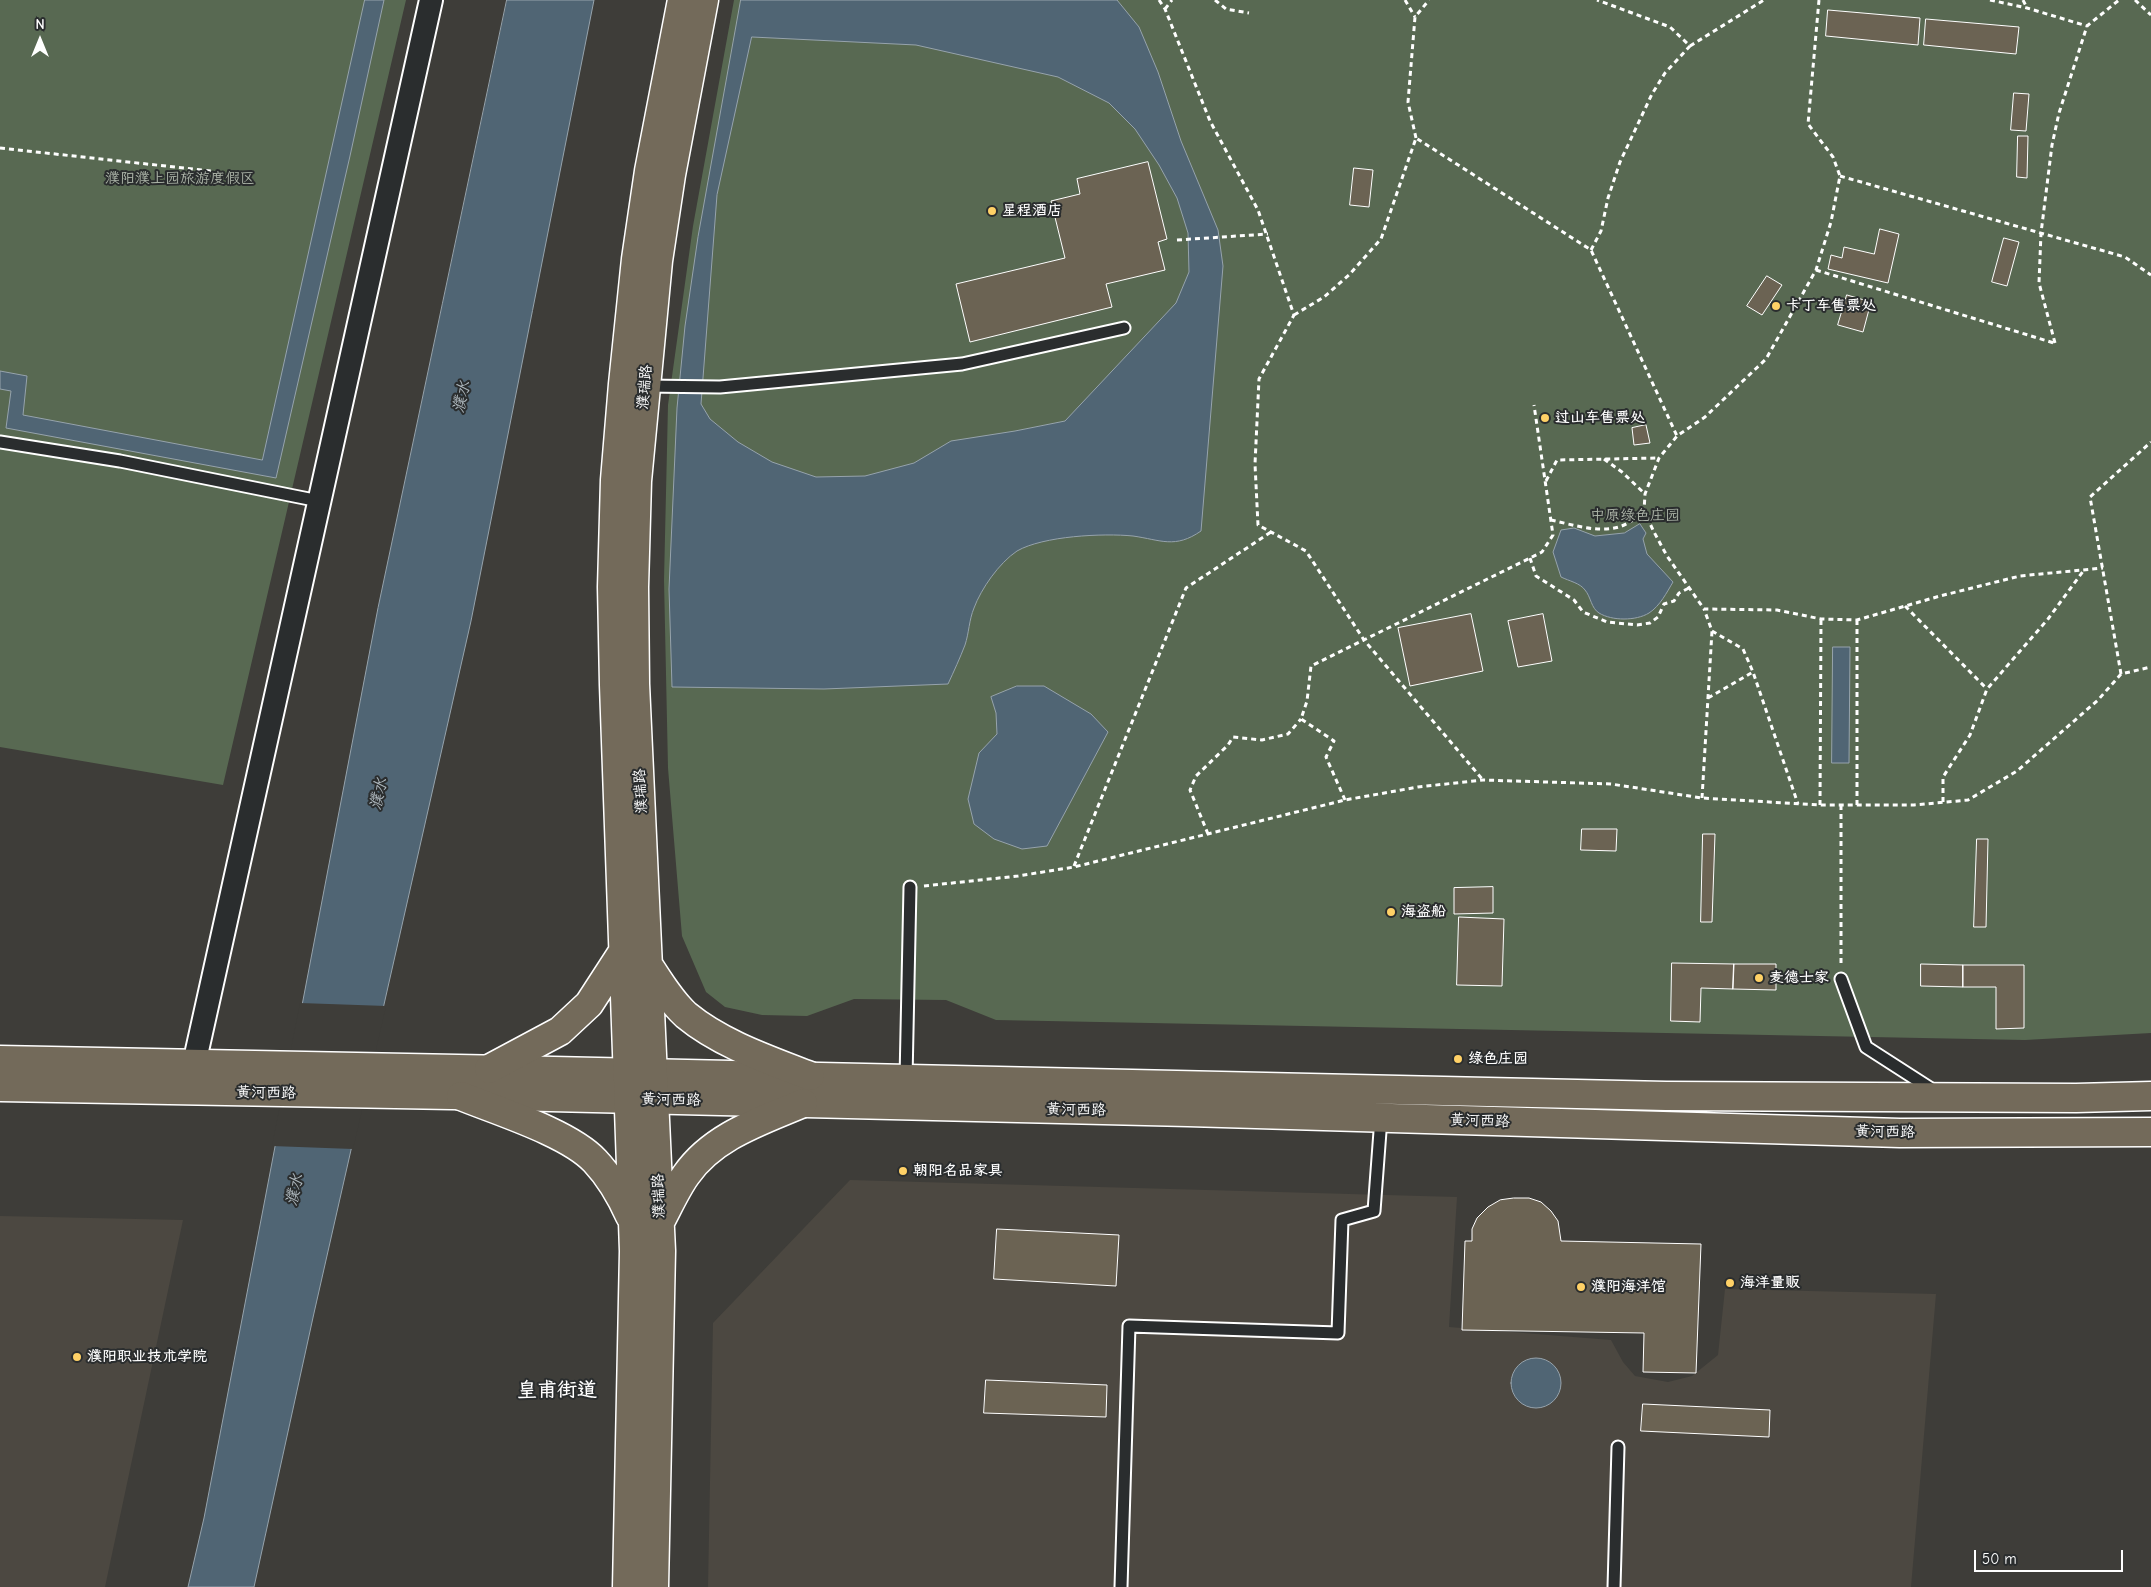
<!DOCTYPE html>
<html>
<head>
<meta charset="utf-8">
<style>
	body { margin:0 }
	#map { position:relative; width:2151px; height:1587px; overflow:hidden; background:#3e3d39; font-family:"Comic Neue",sans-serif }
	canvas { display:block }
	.north { position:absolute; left:15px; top:15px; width:50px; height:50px; -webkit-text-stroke:4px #2a2d2e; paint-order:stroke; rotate:0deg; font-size:14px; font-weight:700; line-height:20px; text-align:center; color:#fff }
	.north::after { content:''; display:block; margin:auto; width:18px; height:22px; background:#fff; clip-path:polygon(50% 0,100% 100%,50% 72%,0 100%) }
	.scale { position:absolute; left:1974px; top:1550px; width:149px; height:22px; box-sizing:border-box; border:2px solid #fff; border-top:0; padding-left:6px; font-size:15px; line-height:18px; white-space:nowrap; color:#fff; -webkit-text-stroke:4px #2a2d2e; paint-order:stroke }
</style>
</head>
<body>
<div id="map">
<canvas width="2151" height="1587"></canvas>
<div class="north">N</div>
<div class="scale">50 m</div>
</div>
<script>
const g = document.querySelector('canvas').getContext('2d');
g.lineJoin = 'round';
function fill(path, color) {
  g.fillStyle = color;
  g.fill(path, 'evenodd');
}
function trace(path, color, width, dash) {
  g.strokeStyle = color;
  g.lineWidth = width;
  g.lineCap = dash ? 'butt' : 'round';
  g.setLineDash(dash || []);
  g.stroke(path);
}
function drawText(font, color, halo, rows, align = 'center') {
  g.font = font + ' "Comic Neue","LXGW WenKai TC",sans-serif';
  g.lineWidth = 4;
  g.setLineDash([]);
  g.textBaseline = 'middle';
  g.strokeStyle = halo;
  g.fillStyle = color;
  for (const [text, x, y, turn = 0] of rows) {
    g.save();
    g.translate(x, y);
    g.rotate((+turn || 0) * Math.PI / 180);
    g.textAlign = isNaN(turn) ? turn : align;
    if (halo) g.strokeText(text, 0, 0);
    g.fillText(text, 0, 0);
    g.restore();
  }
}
const built = new Path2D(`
	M 850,1180 L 1457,1197 L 1449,1327 L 1611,1340 L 1623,1362 L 1635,1376 L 1668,1382 L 1692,1376 L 1718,1355 L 1725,1289 L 1936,1294 L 1911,1587 L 708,1587 L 713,1323 Z
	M 0,1216 L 183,1220 L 105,1587 L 0,1587 Z`);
const green = new Path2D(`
	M 0,0 L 406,0 L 223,785 L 0,747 Z
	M 734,0 L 2151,0 L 2151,1033 L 2025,1040 L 996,1020 L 946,1000 L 854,999 L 807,1016 L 762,1015 L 725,1007 L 706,992 L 682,936 L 668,768 L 664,580 L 668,405 L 693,226 Z`);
const water = new Path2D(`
	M 365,0 L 384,0 L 350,156 L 276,478 L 6,428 L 11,391 L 0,389 L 0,371 L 27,376 L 23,415 L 262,460 Z
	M 507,0 L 594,0 L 471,621 L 314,1313 L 254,1587 L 188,1587 L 204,1518 L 378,608 Z
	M 741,0 L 1117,0 L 1139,27 L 1158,72 L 1181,141 L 1218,230 L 1223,266 L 1201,531 C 1175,549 1161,540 1133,536 C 1103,533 1043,536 1017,551 C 999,563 981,589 974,608 C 969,620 969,633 965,645 C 960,658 954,671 948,684 L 824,689 L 672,687 L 669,589 L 677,408 L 685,326 L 698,237 ZM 752,37 L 916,45 L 1058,77 L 1109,103 L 1135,129 L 1159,165 L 1177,198 L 1188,233 L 1189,272 L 1176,303 L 1065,421 L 1015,431 L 951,441 L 914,463 L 865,476 L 816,477 L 772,462 L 738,442 L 710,419 L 701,404 L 717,195 Z
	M 1640,524 L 1646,533 L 1643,539 L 1647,554 L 1673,582 C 1667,592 1660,606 1649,613 C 1636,621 1612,621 1599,613 C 1591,608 1591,597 1585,590 C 1580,583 1569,581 1561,577 L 1553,552 L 1561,530 L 1574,528 L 1595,536 L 1624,533 Z
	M 1833,647 L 1850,647 L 1849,763 L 1832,763 Z
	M 1017,686 L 1044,686 L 1091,714 L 1108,732 L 1047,846 L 1022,849 L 994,839 L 974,824 L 968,799 L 979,753 L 997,734 L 996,713 L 991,697 Z
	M1511 1383a25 25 0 1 1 50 0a25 25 0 1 1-50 0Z`);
const pier = new Path2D(`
	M 300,1003 L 386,1006 L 353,1149 L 272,1146 Z`);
const building = new Path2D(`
	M 1828,10 L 1920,18 L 1918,45 L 1826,36 Z
	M 1926,19 L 2019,27 L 2016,54 L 1924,45 Z
	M 2014,93 L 2029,94 L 2026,131 L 2011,130 Z
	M 2018,136 L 2028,136 L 2027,178 L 2017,177 Z
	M 1148,162 L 1167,239 L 1158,242 L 1165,270 L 1106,284 L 1112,307 L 970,342 L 956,284 L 1065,258 L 1051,201 L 1080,194 L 1077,179 Z
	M 1354,168 L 1373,170 L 1369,207 L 1350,205 Z
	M 1880,229 L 1899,234 L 1888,283 L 1828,269 L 1831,255 L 1842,258 L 1844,247 L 1874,254 Z
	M 2004,238 L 2019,242 L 2007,286 L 1992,282 Z
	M 1767,276 L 1782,285 L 1762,315 L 1747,306 Z
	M 1847,295 L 1871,302 L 1863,332 L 1838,325 Z
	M 1646,425 L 1650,443 L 1634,445 L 1632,428 Z
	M 1471,614 L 1483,671 L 1410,686 L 1398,628 Z
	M 1543,614 L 1552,661 L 1518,667 L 1508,621 Z
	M 1582,829 L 1617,829 L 1616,851 L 1581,850 Z
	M 1703,834 L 1715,834 L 1712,922 L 1701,922 Z
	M 1977,839 L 1988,839 L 1986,927 L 1974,927 Z
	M 1493,887 L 1493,913 L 1454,914 L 1454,888 Z
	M 1459,917 L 1504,919 L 1502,986 L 1457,985 Z
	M 1672,963 L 1734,964 L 1733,989 L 1701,988 L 1700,1022 L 1671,1021 Z
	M 1734,964 L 1776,964 L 1776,990 L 1733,989 Z
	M 1921,964 L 1963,965 L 1963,987 L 1921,986 Z
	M 1963,965 L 2024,965 L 2024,1028 L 1996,1029 L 1996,987 L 1963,987 Z
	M 1514,1198 L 1529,1198 L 1541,1202 L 1551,1211 L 1558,1221 L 1561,1241 L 1701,1244 L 1696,1373 L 1643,1372 L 1644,1333 L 1462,1330 L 1465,1241 L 1472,1241 L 1472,1229 L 1477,1218 L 1488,1207 L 1500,1200 Z
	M 997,1229 L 1119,1235 L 1116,1286 L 994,1279 Z
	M 986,1380 L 1107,1385 L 1106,1417 L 984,1413 Z
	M 1643,1404 L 1770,1410 L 1769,1437 L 1641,1431 Z`);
const path = new Path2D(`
	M 1159,0 L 1165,9 L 1210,121 L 1258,210 L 1294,315 L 1259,379 L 1255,464 L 1258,525 L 1306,551 L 1364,640 L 1483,780
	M 1215,0 L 1226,9 L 1249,13
	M 1405,0 L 1415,17
	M 1819,0 L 1808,124 L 1833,157 L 1840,176 L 1831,222 L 1816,270 L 1766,359 L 1705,417 L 1677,436 L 1659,458 L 1645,494 L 1644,511 L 1654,532 L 1667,556 L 1704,609 L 1777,610 L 1821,619 L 1857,620 L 1940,596 L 2020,576 L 2103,568
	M 1990,0 L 2027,8 L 2087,26
	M 2023,0 L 2027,8
	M 2135,0 L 2151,15
	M 1165,9 L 1172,0
	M 1690,46 L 1764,0
	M 1416,138 L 1408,102 L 1415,17 L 1429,0
	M 0,148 L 211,171
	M 1840,176 L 2125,257 L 2151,275
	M 1177,240 L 1268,234
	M 1591,250 L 1601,231 L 1608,198 L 1620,162 L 1652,94 L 1665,73 L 1690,46 L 1670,27 L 1597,0
	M 1816,270 L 2054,343
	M 1294,315 L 1324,297 L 1349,275 L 1381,239 L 1416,138 L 1591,250 L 1677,436
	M 2055,343 L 2039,283 L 2041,233 L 2052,145 L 2059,113 L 2087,26 L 2119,0
	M 1604,459 L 1622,472 L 1645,494
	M 1546,481 L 1557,460 L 1659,458
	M 1551,520 C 1574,525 1606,536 1628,523 C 1634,520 1639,515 1644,511
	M 1530,558 L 1536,576 L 1574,600 L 1583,612 L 1607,622 L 1637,625 L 1650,623 L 1658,617 L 1664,604 L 1674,601 L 1679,593 L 1689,588
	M 1905,606 L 1987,689
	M 1712,631 L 1743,649 L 1753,672 L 1798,804
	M 2121,674 L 2090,497 L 2151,442
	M 1708,698 L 1753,672
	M 1702,798 L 1712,631 L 1704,609
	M 1345,800 L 1326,757 L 1334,741 L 1301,719 L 1307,701 L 1311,666 L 1530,558 L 1542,552 L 1553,535 L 1534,405
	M 1943,802 L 1943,777 L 1970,735 L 1987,689 L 2048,619 L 2084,570
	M 1820,805 L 1821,619
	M 1841,805 L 1841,966
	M 1857,805 L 1857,620
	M 1208,834 L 1190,790 L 1196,776 L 1228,745 L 1233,737 L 1262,740 L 1288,734 L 1301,719
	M 1074,866 L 1186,588 L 1271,532
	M 924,886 L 1018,876 L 1074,867 L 1345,800 L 1418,787 L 1483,780 L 1611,784 L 1702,798 L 1820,805 L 1914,805 L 1968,800 L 2017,771 L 2098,700 L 2121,674 L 2151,667`);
const lane = new Path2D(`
	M 646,386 L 720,387 L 962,364 L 1124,328
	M 0,442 L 120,461 L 319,501
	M 1841,979 L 1866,1047 L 1936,1092
	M 906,1079 L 910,887
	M 1121,1587 L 1129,1326 L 1338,1333 L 1342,1220 L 1374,1211 L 1381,1118
	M 1614,1587 L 1618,1447`);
const street = new Path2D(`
	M 194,1064 L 431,0`);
const primary = new Path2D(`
	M 0,1060 L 509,1070 L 1666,1096 L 2076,1098 L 2151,1096
	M 0,1087 L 508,1096 L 1188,1112 L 1900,1133 L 2151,1132`);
const highway = new Path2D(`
	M 649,966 C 660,983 671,1001 686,1015 C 721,1044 769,1060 810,1076
	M 489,1069 L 560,1031 L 589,1004 L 624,950
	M 461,1096 C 498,1111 569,1133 595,1161 C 611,1178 621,1196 630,1216
	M 660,1222 C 668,1207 676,1189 686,1175 C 713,1136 761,1121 803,1103
	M 627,1587 L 634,1251 L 614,685 L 612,587 L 615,480 L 623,384 L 636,259 L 649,171 L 682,0
	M 654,1587 L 661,1251 L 635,684 L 634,587 L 637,481 L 658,261 L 671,175 L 704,0`);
const markers = [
	[992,211,5,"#ffd166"],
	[1776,306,5,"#ffd166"],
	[1545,418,5,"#ffd166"],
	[1391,912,5,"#ffd166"],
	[1759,978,5,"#ffd166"],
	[1458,1059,5,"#ffd166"],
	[903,1171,5,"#ffd166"],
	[1730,1283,5,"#ffd166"],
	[1581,1287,5,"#ffd166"],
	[77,1357,5,"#ffd166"]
];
const parkNames = [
	["濮阳濮上园旅游度假区",180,179],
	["中原绿色庄园",1635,516]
];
const poiNames = [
	["星程酒店",1002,211],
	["卡丁车售票处",1786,306],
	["过山车售票处",1555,418],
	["海盗船",1401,912],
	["麦德士家",1769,978],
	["绿色庄园",1468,1059],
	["朝阳名品家具",913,1171],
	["海洋量贩",1740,1283],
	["濮阳海洋馆",1591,1287],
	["濮阳职业技术学院",87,1357]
];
const streetNames = [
	["濮瑞路",645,387,-85],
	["濮瑞路",641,791,-93],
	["黄河西路",266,1093,1],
	["黄河西路",671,1100,1],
	["黄河西路",1076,1110,1],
	["黄河西路",1480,1121,2],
	["黄河西路",1885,1132,1],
	["濮瑞路",659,1196,-92]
];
const waterNames = [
	["濮水",462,397,-78],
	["濮水",379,794,-78],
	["濮水",295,1190,-78]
];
const districtNames = [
	["皇甫街道",557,1390]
];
fill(built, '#4c4841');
fill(green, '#586952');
fill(water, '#506574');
trace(water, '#96a3ac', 1);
fill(pier, '#3e3d39');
fill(building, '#6b6353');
trace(building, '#fff', 1);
trace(lane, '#fff', 15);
trace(street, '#fff', 26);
trace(primary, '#fff', 31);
trace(highway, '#fff', 31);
trace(path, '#fff', 3, [5, 4]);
trace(lane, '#2a2d2e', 11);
trace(street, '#2a2d2e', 22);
trace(primary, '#736a5a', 28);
trace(highway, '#736a5a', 28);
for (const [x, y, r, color] of markers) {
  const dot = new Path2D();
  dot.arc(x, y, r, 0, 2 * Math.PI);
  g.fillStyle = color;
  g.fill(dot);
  trace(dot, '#2a2d2e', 2);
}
drawText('15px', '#acb4a8', '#2a2d2e', parkNames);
drawText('bold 15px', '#fff', '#2a2d2e', poiNames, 'left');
drawText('15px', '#fff', '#2a2d2e', streetNames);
drawText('italic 16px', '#b0bac0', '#2a2d2e', waterNames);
drawText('bold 20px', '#fff', '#2a2d2e', districtNames);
</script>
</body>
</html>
